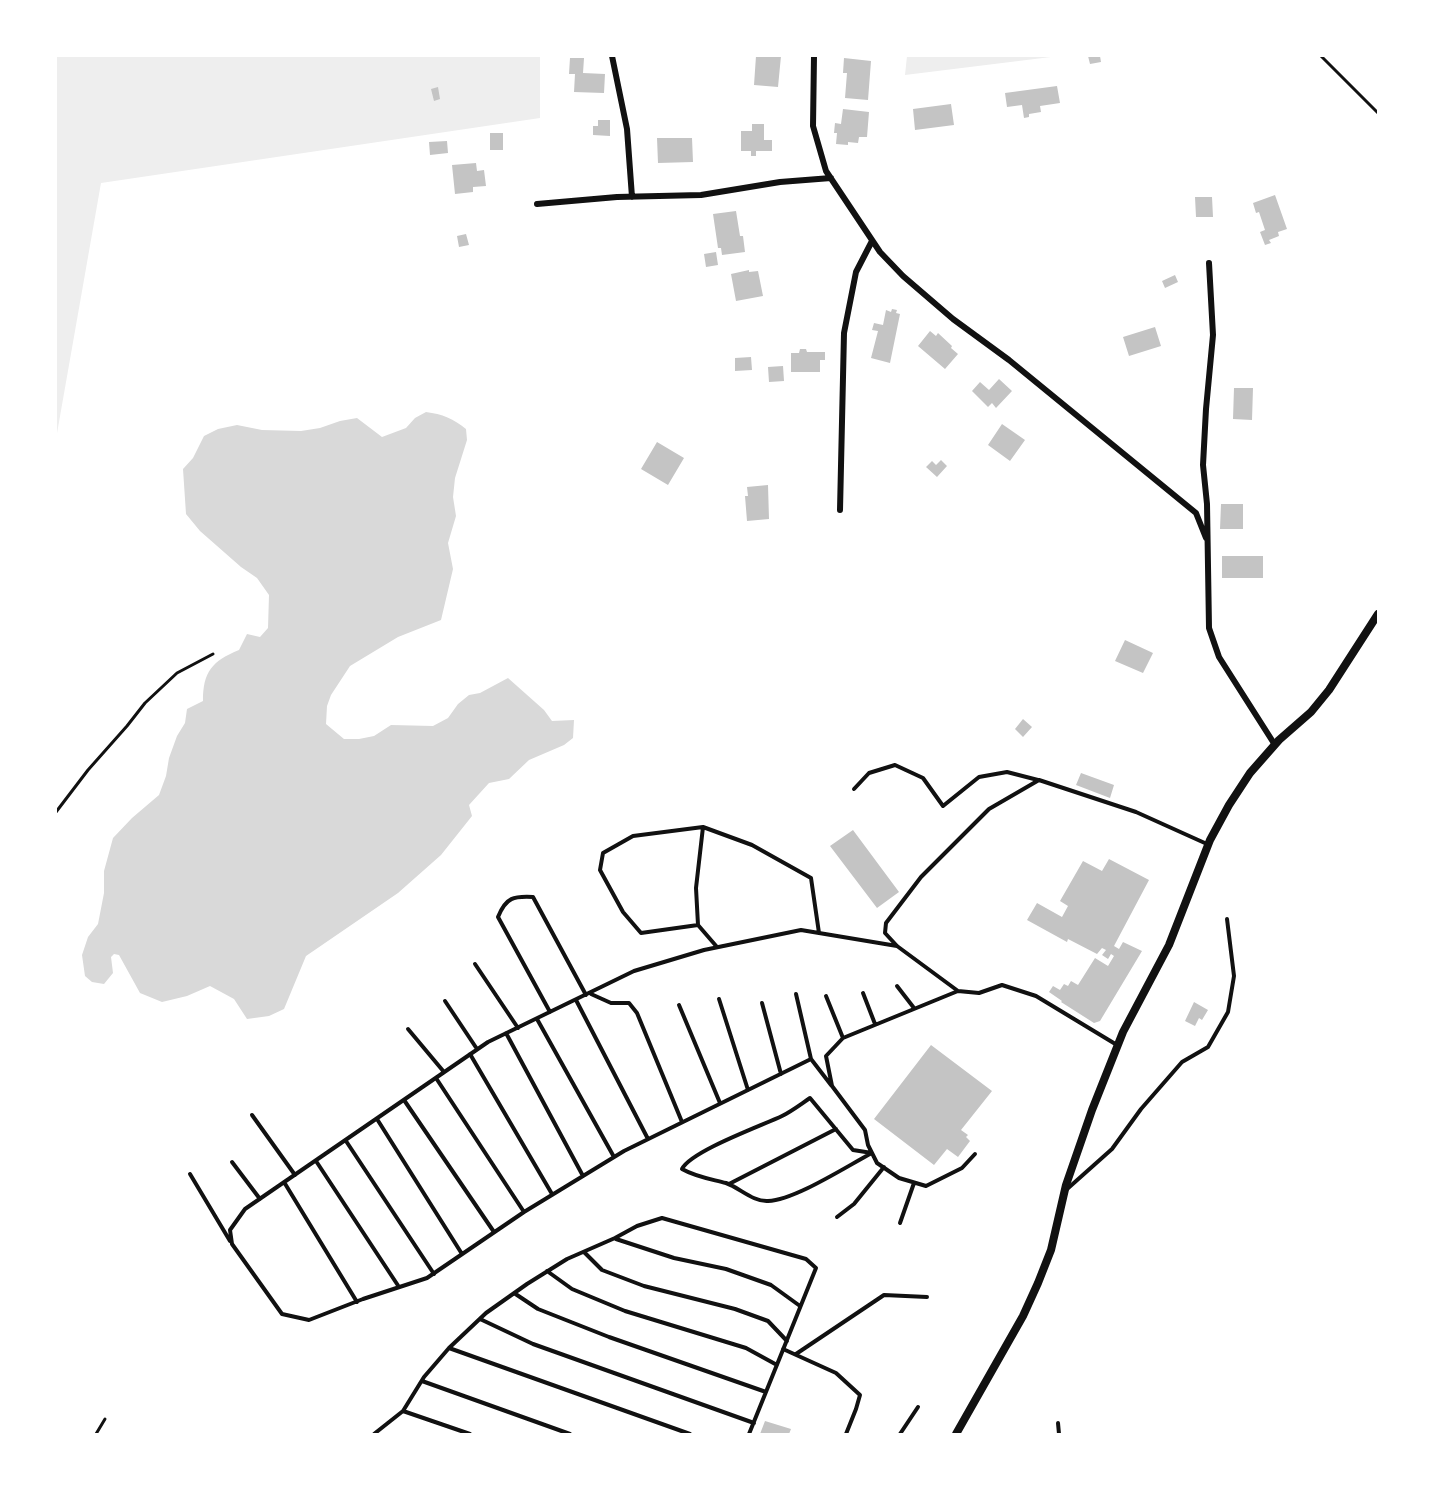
<!DOCTYPE html>
<html>
<head>
<meta charset="utf-8">
<style>
	body { margin:0 }
	#map { position:relative; width:1434px; height:1490px; overflow:hidden; background:#fff; font-family:Lato,sans-serif }
	canvas { display:block }
	.frame { position:absolute; inset:0; border:57px solid #fff; pointer-events:none }
</style>
</head>
<body>
<div id="map">
<canvas width="1434" height="1490"></canvas>
<div class="frame"></div>
</div>
<script>
const g = document.querySelector('canvas').getContext('2d');
g.lineJoin = 'round';
function fill(path, color) {
  g.fillStyle = color;
  g.fill(path, 'evenodd');
}
function trace(path, color, width, dash) {
  g.strokeStyle = color;
  g.lineWidth = width;
  g.lineCap = dash ? 'butt' : 'round';
  g.setLineDash(dash || []);
  g.stroke(path);
}
const green = new Path2D(`
	M 56,56 L 540,56 L 540,118 L 101,183 L 56,439 Z
	M 907,56 L 1059,56 L 905,75 Z`);
const water = new Path2D(`
	M 426,412 C 442,414 454,419 466,429 L 467,440 L 455,478 L 453,497 L 456,516 L 448,543 L 453,569 L 441,620 L 398,637 L 350,666 L 331,695 L 327,706 L 326,724 L 344,739 L 359,739 L 374,736 L 391,725 L 433,726 L 448,718 L 458,704 L 469,695 L 480,693 L 508,678 L 544,710 L 552,721 L 574,720 L 573,738 L 564,745 L 529,760 L 509,779 L 489,783 L 469,805 L 472,816 L 441,855 L 398,893 L 306,956 L 284,1009 L 269,1016 L 247,1019 L 234,999 L 210,986 L 187,996 L 162,1002 L 140,993 L 119,955 L 114,954 L 111,957 L 113,973 L 104,984 L 92,982 L 85,976 L 82,955 L 88,937 L 98,924 L 104,893 L 104,871 L 113,838 L 132,818 L 159,795 L 166,776 L 169,758 L 177,736 L 185,723 L 187,709 L 203,701 C 203,672 212,661 239,650 L 247,634 L 260,637 L 268,628 L 269,595 L 257,578 L 241,567 L 200,531 L 186,514 L 183,469 L 193,458 L 204,436 L 218,429 L 237,425 L 262,430 L 301,431 L 320,428 L 340,421 L 357,418 L 382,437 L 406,428 L 415,418 Z`);
const building = new Path2D(`
	M 756,56 L 781,56 L 778,87 L 754,85 Z
	M 1088,56 L 1100,56 L 1101,62 L 1090,64 Z
	M 570,58 L 584,58 L 583,73 L 605,74 L 604,93 L 574,92 L 575,74 L 569,74 Z
	M 844,58 L 871,61 L 868,100 L 845,98 L 847,73 L 843,73 Z
	M 1057,86 L 1060,103 L 1040,106 L 1041,112 L 1029,114 L 1029,117 L 1024,118 L 1022,105 L 1007,107 L 1005,93 Z
	M 438,87 L 440,99 L 434,101 L 431,89 Z
	M 951,104 L 954,125 L 915,130 L 913,109 Z
	M 843,109 L 869,112 L 867,137 L 859,137 L 858,143 L 848,142 L 848,145 L 836,144 L 837,133 L 834,133 L 835,123 L 841,124 Z
	M 598,120 L 610,120 L 610,136 L 593,135 L 593,126 L 598,126 Z
	M 752,124 L 764,124 L 764,140 L 772,140 L 772,151 L 756,151 L 756,156 L 751,156 L 751,151 L 741,151 L 741,131 L 752,131 Z
	M 490,133 L 503,133 L 503,150 L 490,150 Z
	M 657,138 L 692,138 L 693,162 L 658,163 Z
	M 447,141 L 448,153 L 430,155 L 429,142 Z
	M 476,163 L 477,171 L 484,170 L 486,186 L 473,187 L 473,192 L 455,194 L 452,165 Z
	M 1275,195 L 1287,229 L 1278,232 L 1279,236 L 1269,240 L 1271,243 L 1265,245 L 1260,232 L 1265,230 L 1259,212 L 1256,213 L 1253,203 Z
	M 1195,197 L 1212,197 L 1213,217 L 1196,217 Z
	M 736,211 L 740,236 L 743,236 L 745,252 L 722,255 L 721,248 L 718,248 L 713,214 Z
	M 466,234 L 469,245 L 459,247 L 457,236 Z
	M 716,252 L 718,265 L 706,267 L 704,254 Z
	M 749,270 L 749,272 L 758,271 L 763,296 L 736,301 L 731,274 Z
	M 1175,275 L 1178,282 L 1165,288 L 1162,281 Z
	M 892,309 L 897,310 L 896,313 L 900,314 L 890,363 L 871,358 L 878,331 L 872,330 L 874,323 L 883,325 L 886,310 L 891,312 Z
	M 1155,327 L 1161,346 L 1129,356 L 1123,337 Z
	M 930,331 L 936,336 L 938,333 L 952,346 L 951,348 L 958,354 L 945,369 L 918,346 Z
	M 800,349 L 806,349 L 807,352 L 825,352 L 825,360 L 820,360 L 820,372 L 791,372 L 791,353 L 799,353 Z
	M 751,357 L 752,370 L 735,371 L 735,358 Z
	M 783,366 L 784,381 L 769,382 L 768,367 Z
	M 999,379 L 1012,391 L 996,408 L 992,403 L 988,407 L 972,391 L 980,382 L 989,390 Z
	M 1234,388 L 1253,388 L 1252,420 L 1233,419 Z
	M 1002,424 L 1025,440 L 1010,461 L 988,445 Z
	M 657,442 L 684,458 L 668,485 L 641,469 Z
	M 941,460 L 947,466 L 937,477 L 926,467 L 932,461 L 936,465 Z
	M 768,485 L 769,519 L 747,521 L 745,496 L 748,496 L 747,487 Z
	M 1221,504 L 1243,504 L 1243,529 L 1220,529 Z
	M 1222,556 L 1263,556 L 1263,578 L 1222,578 Z
	M 1125,640 L 1153,653 L 1143,673 L 1115,661 Z
	M 1023,719 L 1032,727 L 1023,737 L 1015,729 Z
	M 1081,773 L 1114,785 L 1110,798 L 1076,785 Z
	M 853,830 L 899,892 L 877,908 L 830,846 Z
	M 1109,859 L 1149,880 L 1114,946 L 1119,949 L 1123,942 L 1142,951 L 1100,1021 L 1094,1023 L 1061,1002 L 1062,1001 L 1049,992 L 1053,986 L 1060,990 L 1064,984 L 1068,986 L 1071,981 L 1078,985 L 1095,958 L 1108,966 L 1114,956 L 1111,954 L 1108,959 L 1102,955 L 1106,950 L 1102,948 L 1097,954 L 1068,939 L 1067,942 L 1027,920 L 1037,903 L 1062,917 L 1068,906 L 1060,901 L 1083,861 L 1102,871 Z
	M 1194,1002 L 1208,1010 L 1202,1020 L 1199,1018 L 1195,1026 L 1185,1021 Z
	M 931,1045 L 992,1091 L 961,1130 L 968,1135 L 966,1137 L 970,1141 L 958,1157 L 947,1149 L 934,1165 L 874,1119 Z
	M 765,1421 L 791,1429 L 789,1434 L 760,1434 Z`);
const path = new Path2D(`
	M 1321,56 L 1378,113
	M 56,812 L 88,770 L 127,726 L 145,703 L 177,673 L 213,654
	M 96,1434 L 105,1419`);
const service = new Path2D(`
	M 854,789 L 869,773 L 895,765 L 923,778 L 943,806 L 979,777 L 1007,772 L 1038,780
	M 698,925 L 696,888 L 703,827
	M 717,947 L 698,925 L 641,933 L 623,912 L 600,870 L 603,853 L 633,836 L 703,827 L 752,845 L 811,878 L 819,933
	M 475,964 L 518,1028
	M 897,986 L 914,1008
	M 958,991 L 843,1038 L 826,1056 L 832,1086 L 865,1130 L 868,1145 L 877,1163 L 899,1178 L 926,1186 L 962,1168 L 975,1154
	M 863,993 L 875,1024
	M 591,994 L 611,1003 L 629,1003 L 637,1013 L 682,1122
	M 796,994 L 811,1059 L 831,1085
	M 826,996 L 843,1038
	M 719,999 L 748,1090
	M 576,1000 L 648,1139
	M 445,1001 L 477,1049
	M 762,1003 L 781,1074
	M 679,1005 L 720,1103
	M 550,1012 L 498,917 C 506,897 514,896 533,897 L 586,995
	M 537,1019 L 614,1157
	M 408,1029 L 444,1072
	M 506,1033 L 583,1176
	M 1117,1045 L 1036,996 L 1002,985 L 979,993 L 958,991 L 897,946 L 885,933 L 886,923 L 921,877 L 989,809 L 1039,780 L 1136,812 L 1207,844
	M 470,1054 L 552,1194
	M 811,1059 L 624,1151 L 524,1212 L 427,1278 L 363,1299 L 309,1320 L 282,1314 L 232,1244 L 230,1230 L 245,1209 L 488,1042 L 634,971 L 704,950 L 801,930 L 897,946
	M 436,1078 L 524,1212
	M 810,1098 L 853,1150 L 872,1153 C 847,1166 795,1200 768,1201 C 753,1202 740,1188 726,1183 C 711,1179 696,1177 682,1169 C 691,1151 761,1126 782,1116 C 792,1111 801,1104 810,1098 Z
	M 404,1100 L 494,1232
	M 252,1115 L 295,1175
	M 377,1119 L 462,1254
	M 346,1141 L 434,1274
	M 316,1161 L 399,1287
	M 232,1162 L 260,1199
	M 190,1174 L 230,1241
	M 284,1182 L 357,1302
	M 729,1184 L 836,1129
	M 1066,1190 L 1112,1149 L 1141,1109 L 1182,1062 L 1208,1047 L 1228,1012 L 1234,976 L 1227,919
	M 837,1217 L 854,1204 L 884,1167
	M 900,1223 L 914,1183
	M 616,1239 L 674,1258 L 726,1269 L 771,1285 L 800,1306
	M 584,1252 L 602,1270 L 644,1286 L 735,1309 L 768,1321 L 787,1341
	M 547,1271 L 572,1289 L 625,1311 L 746,1348 L 777,1365
	M 514,1293 L 538,1309 L 609,1337 L 766,1392
	M 480,1319 L 533,1344 L 754,1423
	M 449,1348 L 690,1434
	M 783,1349 L 836,1373 L 860,1395 L 856,1409 L 846,1434
	M 796,1354 L 884,1295 L 927,1297
	M 422,1381 L 570,1434
	M 403,1411 L 470,1434
	M 1058,1423 L 1059,1434
	M 374,1434 L 403,1411 L 424,1377 L 449,1348 L 486,1313 L 527,1284 L 567,1259 L 615,1238 L 637,1226 L 662,1218 L 806,1259 L 816,1268 L 749,1434
	M 900,1434 L 918,1407`);
const minor = new Path2D(`
	M 612,56 L 627,129 L 632,197
	M 814,56 L 813,126 L 826,171 L 880,252 L 903,276 L 953,319 L 1009,360 L 1196,513 L 1206,538
	M 537,204 L 617,197 L 701,195 L 780,182 L 831,178
	M 1209,263 L 1213,335 L 1206,409 L 1203,465 L 1207,504 L 1209,628 L 1219,657 L 1275,745
	M 840,510 L 844,333 L 856,272 L 872,241`);
const tertiary = new Path2D(`
	M 956,1434 L 1023,1316 L 1038,1283 L 1051,1250 L 1066,1185 L 1092,1110 L 1123,1032 L 1169,945 L 1210,840 L 1229,805 L 1250,773 L 1279,740 L 1311,712 L 1329,690 L 1378,614`);
fill(green, '#eee');
fill(water, '#d9d9d9');
fill(building, '#c4c4c4');
trace(path, '#111', 3);
trace(service, '#111', 4);
trace(minor, '#111', 6);
trace(tertiary, '#111', 8);
</script>
</body>
</html>
